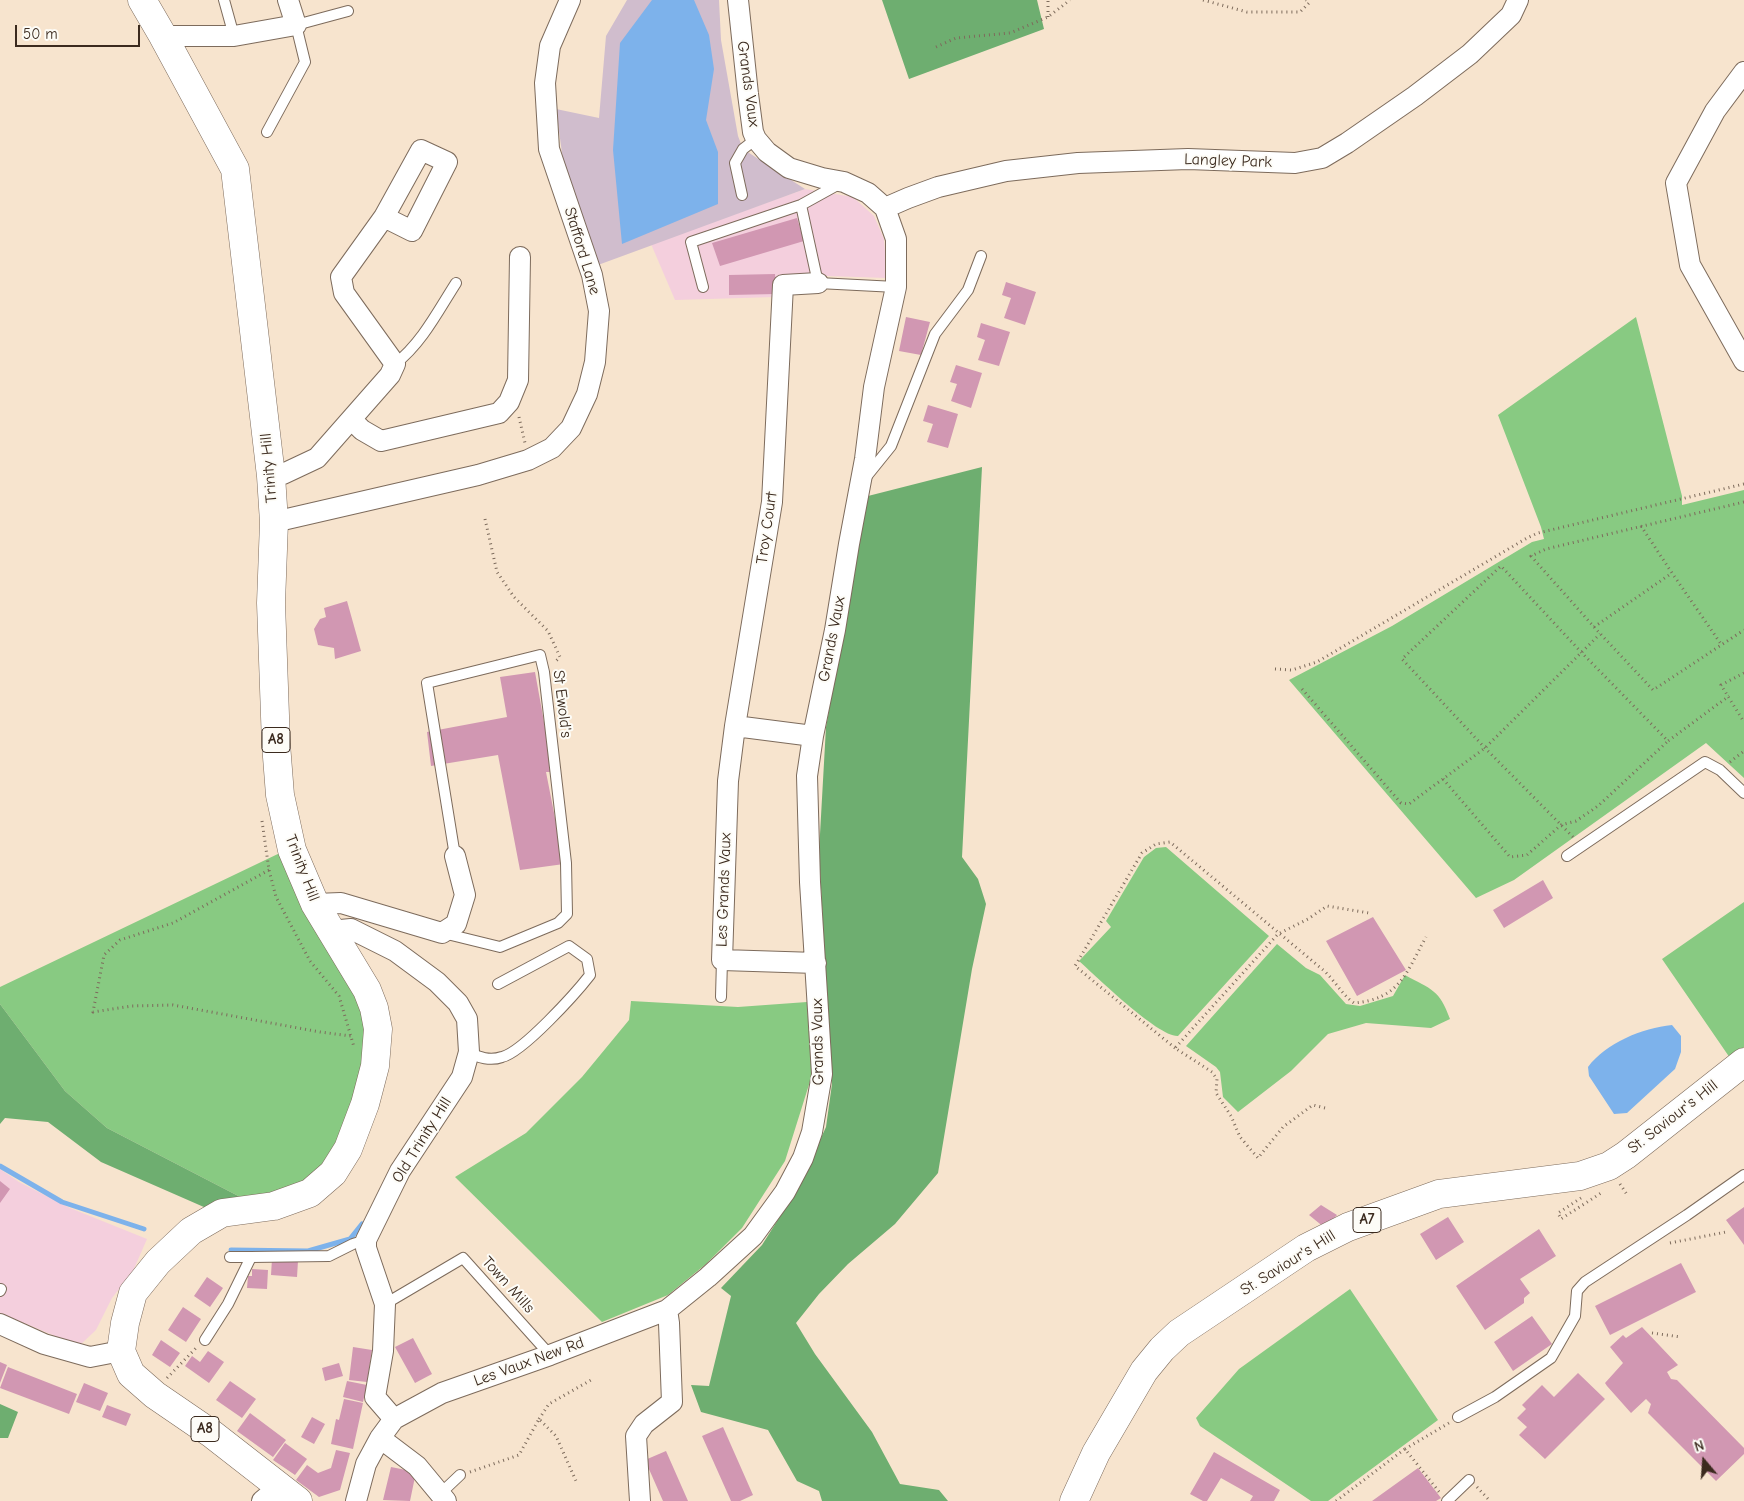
<!DOCTYPE html>
<html>
<head>
<meta charset="utf-8">
<style>
	body { margin:0 }
	#map { position:relative; width:1744px; height:1501px; overflow:hidden; background:#f7e4ce; font-family:"Comic Neue",sans-serif }
	canvas { display:block }
	.north { position:absolute; left:1679px; top:1436px; width:50px; height:50px; -webkit-text-stroke:4px #fdfcf7; paint-order:stroke; rotate:342deg; font-size:14px; font-weight:700; line-height:20px; text-align:center; color:#3b2a1e }
	.north::after { content:''; display:block; margin:auto; width:18px; height:22px; background:#3b2a1e; clip-path:polygon(50% 0,100% 100%,50% 72%,0 100%) }
	.scale { position:absolute; left:15px; top:25px; width:125px; height:22px; box-sizing:border-box; border:2px solid #3b2a1e; border-top:0; padding-left:6px; font-size:15px; line-height:18px; white-space:nowrap; color:#3b2a1e; -webkit-text-stroke:4px #fdfcf7; paint-order:stroke }
</style>
</head>
<body>
<div id="map">
<canvas width="1744" height="1501"></canvas>
<div class="north">N</div>
<div class="scale">50 m</div>
</div>
<script>
const g = document.querySelector('canvas').getContext('2d');
g.lineJoin = 'round';
function fill(path, color) {
  g.fillStyle = color;
  g.fill(path, 'evenodd');
}
function trace(path, color, width, dash) {
  g.strokeStyle = color;
  g.lineWidth = width;
  g.lineCap = dash ? 'butt' : 'round';
  g.setLineDash(dash || []);
  g.stroke(path);
}
function drawText(font, color, halo, rows, align = 'center') {
  g.font = font + ' "Comic Neue",sans-serif';
  g.lineWidth = 4;
  g.setLineDash([]);
  g.textBaseline = 'middle';
  g.strokeStyle = halo;
  g.fillStyle = color;
  for (const [text, x, y, turn = 0] of rows) {
    g.save();
    g.translate(x, y);
    g.rotate((+turn || 0) * Math.PI / 180);
    g.textAlign = isNaN(turn) ? turn : align;
    if (halo) g.strokeText(text, 0, 0);
    g.fillText(text, 0, 0);
    g.restore();
  }
}
const built = new Path2D(`
	M 805,189 L 853,197 L 874,216 L 884,239 L 887,278 L 796,275 L 776,297 L 675,300 L 651,244 Z
	M 0,1169 L 19,1182 L 70,1208 L 147,1239 L 133,1271 L 112,1298 L 96,1330 L 79,1346 L 0,1313 Z`);
const industrial = new Path2D(`
	M 627,0 L 719,0 L 721,40 L 738,136 L 743,149 L 805,189 L 598,265 L 565,175 L 556,109 L 599,118 L 606,36 Z`);
const green = new Path2D(`
	M 1636,317 L 1682,496 L 1682,505 L 1744,490 L 1744,778 L 1706,743 L 1514,880 L 1476,898 L 1289,680 L 1392,626 L 1532,542 L 1544,539 L 1541,527 L 1498,415 Z
	M 1166,847 L 1269,936 L 1178,1036 C 1158,1037 1096,976 1079,961 L 1111,927 L 1106,921 L 1144,857 L 1156,848 Z
	M 282,852 L 355,987 L 371,1037 L 336,1152 L 304,1184 L 248,1201 L 107,1128 L 65,1091 L 0,1004 L 0,987 Z
	M 1744,902 L 1744,1047 L 1730,1058 L 1662,959 Z
	M 1277,944 L 1306,968 L 1320,975 L 1346,1004 L 1360,1006 L 1393,996 L 1405,975 C 1432,990 1439,989 1450,1019 L 1431,1028 L 1366,1023 L 1328,1034 L 1291,1071 L 1238,1112 L 1223,1097 L 1220,1072 L 1216,1067 L 1186,1046 Z
	M 631,1001 L 738,1007 L 807,1002 L 812,1075 L 785,1161 L 742,1228 L 706,1264 L 668,1295 L 602,1322 L 455,1177 L 526,1133 L 582,1077 L 629,1020 Z
	M 1350,1289 L 1438,1420 L 1328,1501 L 1311,1501 L 1200,1426 L 1196,1418 L 1239,1369 Z`);
const forest = new Path2D(`
	M 882,0 L 1037,0 L 1044,29 L 909,79 Z
	M 982,467 L 962,857 L 978,879 L 986,904 L 972,969 L 938,1173 L 895,1224 L 848,1264 L 819,1294 L 796,1323 L 815,1354 L 872,1432 L 900,1484 L 939,1490 L 948,1501 L 822,1501 L 819,1491 L 797,1481 L 768,1430 L 701,1412 L 691,1385 L 709,1386 L 731,1296 L 721,1288 L 762,1245 L 798,1188 L 826,1127 L 832,1084 L 819,852 L 826,727 L 868,496 Z
	M 0,1004 L 65,1091 L 107,1128 L 248,1201 L 213,1211 L 101,1162 L 48,1122 L 5,1118 L 0,1124 Z
	M 0,1404 L 18,1412 L 8,1438 L 0,1438 Z`);
const water = new Path2D(`
	M 652,0 L 694,0 L 709,35 L 714,69 L 706,120 L 718,152 L 718,204 L 622,244 L 613,150 L 620,43 Z
	M 1672,1025 L 1681,1036 L 1681,1052 L 1675,1069 L 1627,1113 L 1614,1114 L 1589,1076 L 1588,1067 C 1606,1043 1642,1028 1672,1025 Z`);
const stream = new Path2D(`
	M 0,1166 L 62,1202 L 144,1229
	M 231,1250 L 308,1251 L 350,1239 L 362,1224`);
const building = new Path2D(`
	M 797,218 L 804,241 L 720,266 L 712,243 Z
	M 775,274 L 776,294 L 729,295 L 729,275 Z
	M 1006,282 L 1036,292 L 1025,325 L 1004,318 L 1011,298 L 1002,295 Z
	M 906,317 L 930,322 L 921,355 L 899,351 Z
	M 981,323 L 1010,332 L 999,366 L 978,360 L 985,340 L 977,337 Z
	M 956,365 L 982,373 L 971,408 L 951,401 L 957,384 L 950,382 Z
	M 928,405 L 958,414 L 948,448 L 927,442 L 933,424 L 923,421 Z
	M 347,601 L 361,651 L 335,659 L 334,648 L 318,645 L 314,629 L 320,619 L 326,617 L 324,608 Z
	M 535,672 L 553,772 L 546,772 L 564,864 L 520,870 L 498,755 L 431,766 L 427,732 L 507,717 L 500,677 Z
	M 1543,880 L 1553,898 L 1504,928 L 1493,910 Z
	M 1373,917 L 1406,970 L 1357,996 L 1326,941 Z
	M 0,1181 L 10,1189 L 0,1203 Z
	M 1321,1205 L 1337,1215 L 1325,1228 L 1309,1215 Z
	M 1744,1207 L 1744,1245 L 1726,1220 Z
	M 1448,1217 L 1464,1242 L 1436,1260 L 1420,1234 Z
	M 1539,1229 L 1556,1256 L 1520,1279 L 1530,1293 L 1524,1298 L 1524,1303 L 1485,1330 L 1456,1286 Z
	M 272,1259 L 298,1261 L 297,1277 L 271,1275 Z
	M 1681,1263 L 1696,1292 L 1610,1335 L 1595,1306 Z
	M 252,1269 L 268,1270 L 267,1289 L 247,1288 L 248,1276 L 252,1276 Z
	M 207,1277 L 223,1288 L 210,1307 L 194,1296 Z
	M 183,1307 L 201,1319 L 186,1342 L 168,1330 Z
	M 1532,1316 L 1552,1344 L 1513,1371 L 1494,1342 Z
	M 1642,1327 L 1678,1365 L 1667,1372 L 1671,1379 L 1677,1380 L 1744,1448 L 1744,1454 L 1716,1481 L 1648,1413 L 1651,1404 L 1646,1399 L 1631,1413 L 1607,1386 L 1605,1383 L 1623,1363 L 1610,1347 L 1623,1335 L 1626,1338 Z
	M 413,1338 L 432,1374 L 415,1383 L 395,1347 Z
	M 161,1340 L 180,1353 L 170,1367 L 152,1355 Z
	M 353,1347 L 372,1350 L 367,1382 L 349,1380 Z
	M 208,1351 L 224,1362 L 209,1383 L 185,1366 L 192,1356 L 200,1362 Z
	M 0,1362 L 7,1365 L 0,1383 Z
	M 339,1363 L 343,1376 L 325,1381 L 322,1368 Z
	M 8,1367 L 77,1394 L 69,1414 L 0,1388 Z
	M 1578,1373 L 1605,1399 L 1545,1459 L 1519,1435 L 1527,1427 L 1517,1418 L 1526,1409 L 1522,1405 L 1542,1385 L 1554,1397 Z
	M 230,1381 L 256,1399 L 242,1418 L 216,1400 Z
	M 347,1381 L 367,1385 L 363,1402 L 343,1397 Z
	M 84,1383 L 108,1393 L 100,1411 L 76,1402 Z
	M 344,1399 L 363,1403 L 353,1449 L 331,1444 L 336,1419 L 339,1420 Z
	M 107,1405 L 131,1414 L 126,1426 L 102,1417 Z
	M 250,1413 L 286,1440 L 273,1457 L 237,1431 Z
	M 312,1417 L 325,1424 L 314,1444 L 301,1437 Z
	M 723,1427 L 753,1495 L 740,1501 L 731,1501 L 702,1436 Z
	M 285,1443 L 307,1459 L 295,1475 L 273,1460 Z
	M 336,1450 L 350,1453 L 340,1490 L 319,1497 L 296,1480 L 307,1465 L 318,1473 L 331,1468 Z
	M 666,1451 L 688,1501 L 663,1501 L 645,1460 Z
	M 1214,1452 L 1280,1490 L 1274,1501 L 1250,1501 L 1253,1496 L 1221,1478 L 1207,1501 L 1203,1501 L 1190,1494 Z
	M 391,1467 L 416,1472 L 410,1501 L 383,1500 Z
	M 1418,1468 L 1441,1498 L 1436,1501 L 1372,1501 Z`);
const path = new Path2D(`
	M 1203,0 L 1247,12 L 1300,12 L 1309,3 L 1306,0
	M 1048,17 L 1048,0
	M 936,47 L 956,38 L 1010,33 L 1048,17 L 1070,0
	M 519,417 L 525,443
	M 1744,502 L 1546,549 L 1531,556 L 1594,627 L 1653,690 L 1744,630
	M 485,519 L 497,572 L 514,597 L 548,631 L 560,657 L 554,663
	M 1641,526 L 1672,573 L 1721,644
	M 1594,627 L 1672,573
	M 1275,669 L 1292,670 L 1317,662 L 1527,538 L 1538,533 L 1744,484
	M 1744,673 L 1721,685 L 1744,722
	M 1302,689 L 1401,803 L 1409,804 L 1485,748 L 1600,634
	M 1730,762 L 1744,751
	M 1443,779 L 1510,857 L 1527,855 L 1561,825 L 1576,821 L 1598,806 L 1668,741
	M 262,821 L 269,870 L 276,897 L 310,961 L 339,996 L 354,1047
	M 1573,837 L 1485,748 L 1402,659 L 1501,566 L 1582,653 L 1668,741 L 1729,696
	M 269,870 L 173,923 L 120,940 L 104,955 L 93,1012 L 132,1006 L 173,1005 L 320,1032 L 351,1036
	M 1175,1048 L 1075,966 L 1142,853 L 1156,844 L 1170,842 L 1322,969 C 1335,980 1341,994 1354,1003 C 1400,999 1406,973 1426,937
	M 1325,1108 L 1313,1105 L 1283,1127 L 1258,1158 L 1240,1137 L 1231,1116 L 1216,1093 L 1217,1079 L 1212,1072 L 1175,1048 L 1278,934 L 1308,919 L 1327,906 L 1369,913
	M 1620,1184 L 1628,1196
	M 1581,1198 L 1558,1213 L 1561,1219 L 1601,1193
	M 1670,1243 L 1726,1232
	M 1652,1333 L 1681,1337
	M 167,1378 L 197,1347
	M 539,1419 L 549,1404 L 591,1380
	M 1405,1449 L 1449,1423
	M 470,1472 L 519,1455 L 539,1419 L 556,1436 L 576,1481
	M 1477,1487 L 1490,1501
	M 1336,1501 L 1405,1449 L 1440,1493`);
const lane = new Path2D(`
	M 224,0 L 234,36
	M 267,132 L 305,62 L 296,25 L 348,11
	M 742,195 L 735,163 L 743,149 L 756,139
	M 801,205 L 818,283 L 896,287
	M 703,287 L 691,242 L 801,205 L 839,184
	M 395,364 C 422,343 438,311 456,283
	M 866,477 L 891,446 L 935,334 L 968,290 L 981,256
	M 1567,856 L 1705,762 L 1720,770 L 1744,793
	M 443,933 L 500,947 L 558,923 L 567,914 L 566,863 L 544,672 L 540,655 L 427,683 L 455,856
	M 721,997 L 722,960
	M 469,1052 C 478,1058 491,1061 502,1057 C 523,1052 576,993 590,975 L 587,959 L 569,946 L 498,984
	M 230,1257 L 251,1257
	M 0,1291 L 1,1289
	M 385,1304 L 463,1258 L 550,1355
	M 205,1340 L 228,1304 L 251,1257 L 329,1256 L 353,1244 L 366,1240
	M 1458,1417 L 1495,1397 L 1551,1358 L 1575,1316 L 1577,1291 L 1585,1282 L 1687,1215 L 1744,1175
	M 441,1493 L 460,1475
	M 1447,1501 L 1469,1480`);
const street = new Path2D(`
	M 163,36 L 234,36 L 296,25 L 288,0
	M 1744,72 L 1715,111 L 1676,183 L 1690,265 L 1744,361
	M 885,208 L 908,198 L 938,187 L 1006,171 L 1078,163 L 1188,159 L 1295,163 L 1322,158 L 1347,143 L 1415,96 L 1470,54 L 1511,15 L 1518,0
	M 352,420 L 362,430 L 381,441 L 499,413 L 509,402 L 518,380 L 520,257
	M 271,476 L 283,474 L 317,458 L 390,375 L 395,364 L 344,293 L 341,277 L 384,217 L 421,150 L 447,162 L 412,231 L 384,217
	M 274,522 L 478,475 L 528,460 L 552,448 L 571,428 L 587,394 L 595,362 L 599,311 L 592,275 L 549,149 L 545,83 L 550,46 L 570,0
	M 735,726 L 728,781 L 722,960 L 816,963
	M 813,736 L 735,726 L 772,502 L 783,285 L 818,283
	M 315,904 L 341,903 L 442,933 L 456,924 L 465,895 L 455,856
	M 330,931 L 351,929 L 395,951 L 437,982 L 458,1003 L 467,1019 L 469,1052 L 462,1077 L 400,1171 L 366,1240 L 366,1248 L 385,1304 L 383,1351 L 375,1397 L 394,1419
	M 0,1324 L 44,1344 L 90,1357 L 121,1351
	M 380,1438 L 417,1466 L 446,1501
	M 262,1501 L 279,1487
	M 356,1501 L 366,1464 L 380,1438 L 394,1419 L 442,1393 L 550,1355 L 667,1310 L 708,1277 L 753,1236 L 785,1192 L 803,1158 L 812,1132 L 822,1074 L 810,882 L 807,776 L 813,736 L 835,630 L 849,544 L 865,459 L 874,387 L 896,287 L 896,239 L 885,208 L 868,193 L 844,182 L 822,178 L 789,168 L 767,152 L 756,139 L 753,132 L 748,94 L 738,0
	M 640,1501 L 636,1436 L 644,1424 L 672,1402 L 669,1323 L 667,1310`);
const primary = new Path2D(`
	M 142,0 L 163,36 L 235,169 L 271,476 L 274,522 L 271,603 L 276,744 L 280,795 L 292,850 L 315,904 L 367,990 L 374,1008 L 378,1029 L 375,1066 L 365,1104 L 348,1149 L 333,1173 L 310,1193 L 274,1206 L 222,1213 L 191,1231 L 158,1262 L 133,1293 L 125,1323 L 121,1351 L 131,1374 L 155,1395 L 212,1434 L 298,1501
	M 1074,1501 L 1096,1453 L 1144,1371 L 1162,1349 L 1179,1333 L 1306,1248 L 1348,1227 L 1439,1194 L 1580,1176 L 1609,1166 L 1626,1155 L 1744,1062`);
const shields = [
	[276,740,28],
	[1367,1220,28],
	[205,1429,28]
];
const shieldNames = [
	["A8",276,740],
	["A7",1367,1220],
	["A8",205,1429]
];
const streetNames = [
	["Grands Vaux",748,84,82],
	["Langley Park",1228,161,2],
	["Stafford Lane",582,251,73],
	["Trinity Hill",269,468,-95],
	["Troy Court",767,528,-82],
	["Grands Vaux",832,639,-79],
	["St Ewold's",562,704,83],
	["Trinity Hill",302,868,69],
	["Les Grands Vaux",724,890,-88],
	["Grands Vaux",818,1042,-91],
	["St. Saviour's Hill",1673,1117,-38],
	["Old Trinity Hill",422,1140,-58],
	["St. Saviour's Hill",1288,1263,-32],
	["Town Mills",508,1285,48],
	["Les Vaux New Rd",529,1362,-20]
];
fill(built, '#f4cfdd');
fill(industrial, '#d0bdcd');
fill(green, '#88ca82');
fill(forest, '#6eae70');
fill(water, '#7db2eb');
trace(stream, '#7db2eb', 5);
fill(building, '#d197b2');
trace(lane, '#7d6b5c', 12);
trace(street, '#7d6b5c', 22);
trace(primary, '#7d6b5c', 29);
trace(path, '#7d6b5c', 3, [1, 4]);
trace(lane, '#fff', 10);
trace(street, '#fff', 20);
trace(primary, '#fff', 28);
for (const [x, y, w] of shields) {
  const box = new Path2D();
  box.roundRect(x - w / 2, y - 12.5, w, 25, 4);
  g.fillStyle = '#fdfcf7';
  g.fill(box);
  trace(box, '#3b2a1e', 1);
}
drawText('bold 15px', '#3b2a1e', null, shieldNames);
drawText('16px', '#3b2a1e', '#fdfcf7', streetNames);
</script>
</body>
</html>
